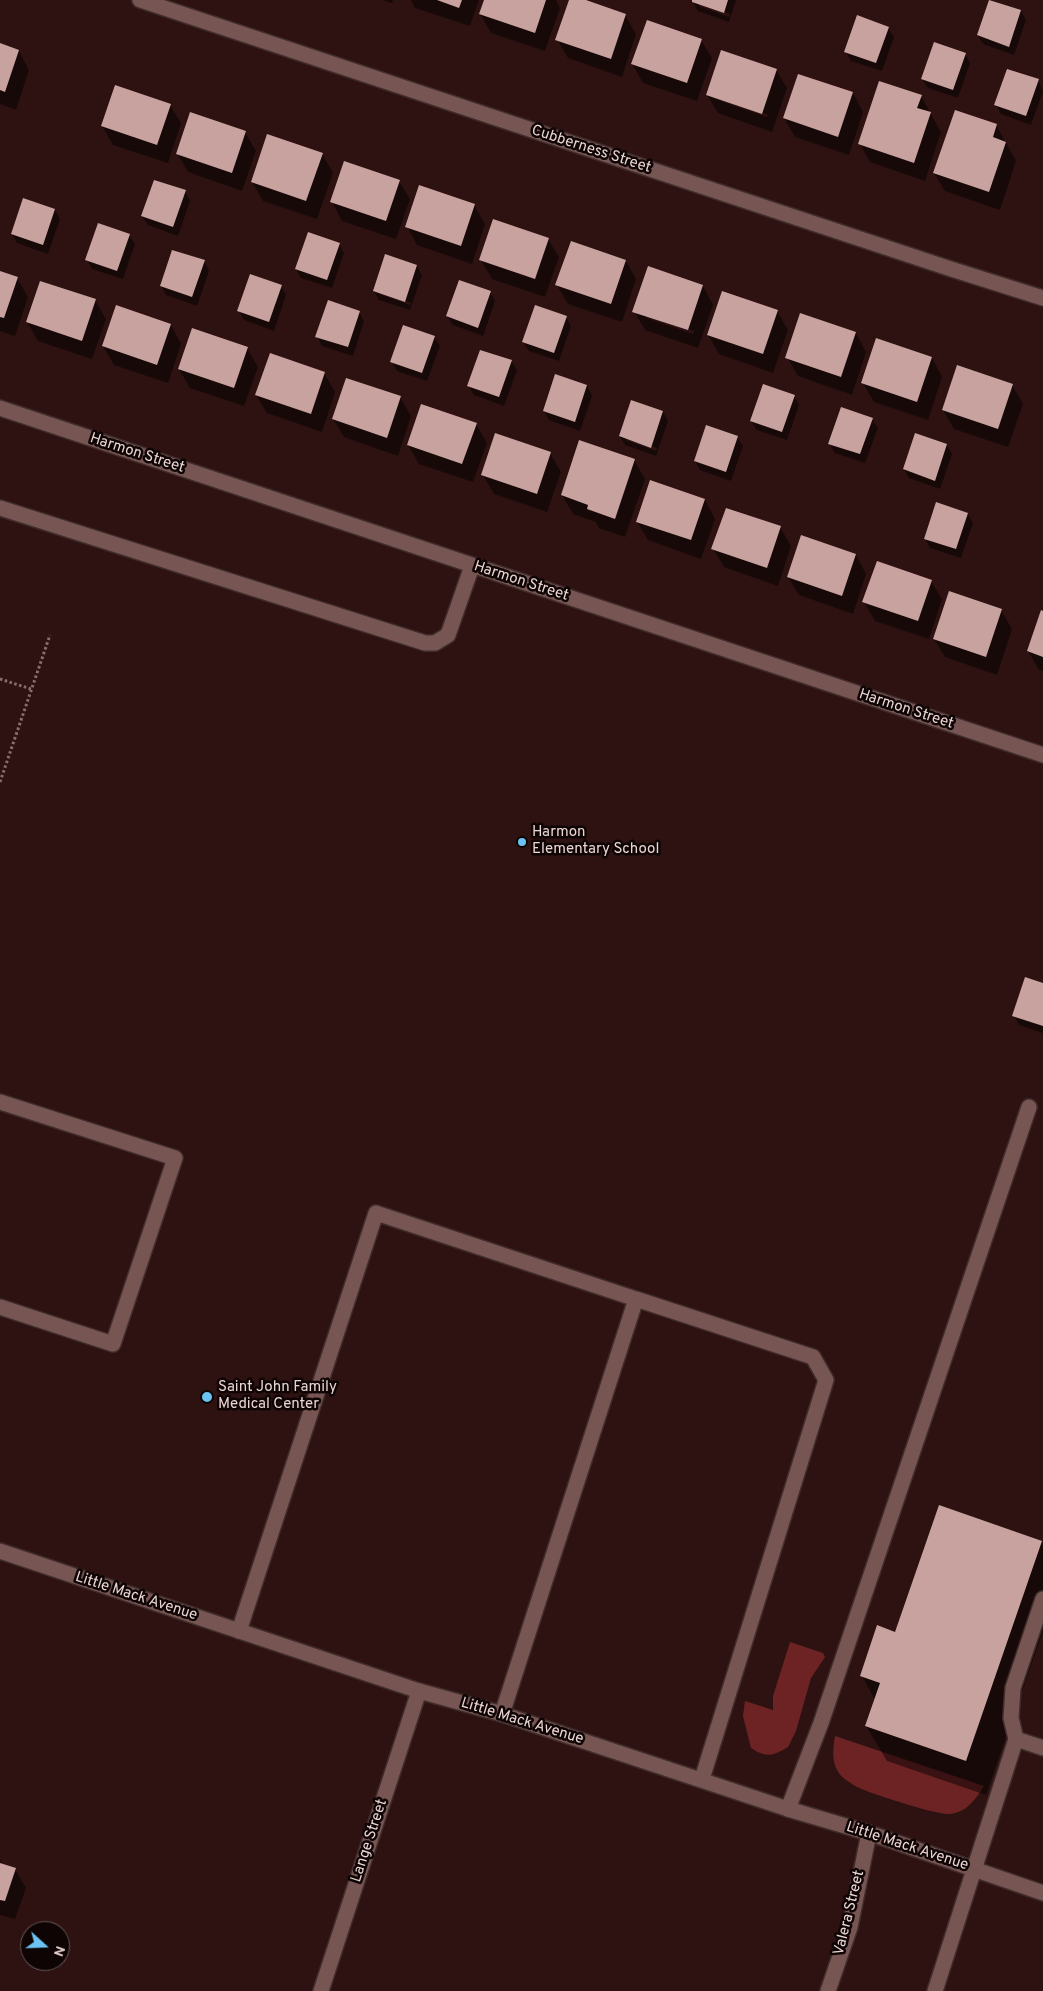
<!DOCTYPE html>
<html>
<head>
<meta charset="utf-8">
<style>
	body { margin:0 }
	#map { position:relative; width:1043px; height:1991px; overflow:hidden; background:#2d1211; font-family:Overpass,sans-serif }
	canvas { display:block }
	.north { position:absolute; left:20px; top:1921px; width:50px; height:50px; box-sizing:border-box; background:#0e0403; border:1px solid #665857; border-radius:50%; rotate:110deg; font-size:14px; font-weight:700; line-height:20px; text-align:center; color:#ead6d4 }
	.north::after { content:''; display:block; margin:auto; width:18px; height:22px; background:#6ac3f1; clip-path:polygon(50% 0,100% 100%,50% 72%,0 100%) }
</style>
</head>
<body>
<div id="map">
<canvas width="1043" height="1991"></canvas>
<div class="north">N</div>
</div>
<script>
const g = document.querySelector('canvas').getContext('2d');
g.lineJoin = 'round';
function fill(path, color) {
  g.fillStyle = color;
  g.fill(path, 'evenodd');
}
function trace(path, color, width, dash) {
  g.strokeStyle = color;
  g.lineWidth = width;
  g.lineCap = dash ? 'butt' : 'round';
  g.setLineDash(dash || []);
  g.stroke(path);
}
function drawText(font, color, halo, rows, align = 'center') {
  g.font = font + ' Overpass,sans-serif';
  g.lineWidth = 5;
  g.setLineDash([]);
  g.textBaseline = 'middle';
  g.strokeStyle = halo;
  g.fillStyle = color;
  for (const [text, x, y, turn = 0] of rows) {
    g.save();
    g.translate(x, y);
    g.rotate((+turn || 0) * Math.PI / 180);
    g.textAlign = isNaN(turn) ? turn : align;
    if (halo) g.strokeText(text, 0, 0);
    g.fillText(text, 0, 0);
    g.restore();
  }
}
const green = new Path2D(`
	M 790,1642 L 823,1653 L 825,1657 L 811,1678 L 796,1731 L 788,1747 C 773,1756 766,1758 751,1748 L 743,1716 L 745,1701 L 773,1710 L 773,1696 Z
	M 835,1736 L 984,1786 C 976,1799 966,1813 949,1814 C 937,1815 869,1793 857,1787 C 852,1784 842,1778 839,1773 C 831,1762 833,1748 835,1736 Z`);
const shadow = new Path2D(`
	M 383,0 L 393,0 L 392,3 Z
	M 411,0 L 479,0 L 470,26 L 415,8 Z
	M 485,0 L 556,0 L 560,8 L 545,51 L 491,33 L 480,14 Z
	M 570,0 L 582,0 L 625,15 L 636,34 L 622,77 L 568,58 L 557,39 Z
	M 694,0 L 736,0 L 729,22 L 698,11 L 693,2 ZM 699,3 L 730,14 L 729,17 L 699,6 Z
	M 1021,11 L 1026,20 L 1014,55 L 983,44 L 978,35 Z
	M 888,28 L 894,37 L 882,71 L 851,61 L 846,52 Z
	M 701,40 L 712,58 L 697,101 L 643,83 L 632,64 Z
	M 0,45 L 19,51 L 29,70 L 16,110 L 0,104 Z
	M 965,54 L 970,63 L 958,98 L 928,88 L 922,79 Z
	M 776,70 L 787,88 L 772,132 L 718,113 L 707,95 ZM 721,98 L 768,115 L 767,117 L 721,101 Z
	M 1038,80 L 1043,91 L 1031,125 L 1001,114 L 996,105 Z
	M 853,93 L 863,112 L 849,155 L 795,137 L 784,118 Z
	M 921,96 L 941,132 L 925,181 L 870,162 L 860,144 Z
	M 170,105 L 181,123 L 168,163 L 113,145 L 102,126 Z
	M 996,125 L 1016,161 L 1000,210 L 945,191 L 934,173 Z
	M 245,132 L 256,151 L 242,191 L 188,172 L 177,153 Z
	M 322,154 L 333,173 L 317,219 L 263,201 L 252,182 Z
	M 399,181 L 410,199 L 396,239 L 342,221 L 332,202 Z
	M 185,191 L 190,201 L 178,236 L 148,225 L 142,216 Z
	M 474,205 L 485,224 L 472,264 L 417,245 L 407,226 Z
	M 55,210 L 60,219 L 48,254 L 17,243 L 12,234 Z
	M 129,235 L 135,244 L 123,279 L 92,269 L 87,260 Z
	M 548,239 L 559,257 L 545,297 L 492,279 L 481,260 Z
	M 339,244 L 344,253 L 332,288 L 301,278 L 296,269 Z
	M 204,261 L 209,271 L 197,306 L 166,295 L 161,286 Z
	M 626,261 L 636,279 L 622,322 L 568,304 L 557,285 Z
	M 417,266 L 422,275 L 410,310 L 379,300 L 374,291 ZM 380,292 L 411,303 L 410,305 L 380,294 Z
	M 648,268 L 703,286 L 713,305 L 698,348 L 645,330 L 634,311 ZM 647,315 L 694,331 L 693,334 L 647,318 Z
	M 0,272 L 17,278 L 28,297 L 15,336 L 0,331 Z
	M 281,286 L 286,295 L 274,331 L 244,320 L 239,311 Z
	M 490,292 L 495,301 L 483,336 L 453,325 L 447,316 Z
	M 95,300 L 106,319 L 92,359 L 38,341 L 27,322 Z
	M 777,311 L 788,330 L 773,373 L 719,354 L 708,335 Z
	M 359,312 L 364,321 L 353,356 L 322,346 L 317,336 Z
	M 566,317 L 571,326 L 559,361 L 529,351 L 523,342 Z
	M 171,325 L 181,344 L 168,383 L 114,365 L 103,346 Z
	M 856,333 L 866,352 L 852,395 L 798,376 L 787,357 Z
	M 434,337 L 440,346 L 427,381 L 397,371 L 392,362 Z
	M 247,348 L 258,367 L 244,406 L 190,388 L 179,369 Z
	M 932,358 L 942,377 L 928,420 L 874,402 L 863,383 Z
	M 511,361 L 517,370 L 504,406 L 474,395 L 469,386 Z
	M 324,373 L 335,392 L 322,432 L 267,413 L 256,395 Z
	M 556,376 L 587,386 L 592,396 L 580,431 L 549,420 L 544,411 Z
	M 1012,385 L 1023,404 L 1008,447 L 954,429 L 943,410 Z
	M 794,396 L 799,405 L 787,440 L 757,430 L 751,421 Z
	M 400,397 L 411,416 L 398,456 L 344,437 L 333,419 Z
	M 663,412 L 668,421 L 656,456 L 625,445 L 620,436 ZM 626,438 L 657,448 L 656,451 L 626,440 Z
	M 872,419 L 878,428 L 865,463 L 835,453 L 829,443 Z
	M 476,424 L 487,443 L 473,482 L 419,464 L 408,445 Z
	M 737,437 L 743,446 L 731,481 L 700,470 L 695,461 Z
	M 947,445 L 952,454 L 940,489 L 909,478 L 904,469 Z
	M 550,453 L 561,472 L 547,512 L 494,494 L 483,475 Z
	M 634,460 L 645,479 L 625,537 L 599,528 L 596,522 L 573,514 L 562,495 Z
	M 705,500 L 715,519 L 701,559 L 648,540 L 637,522 Z
	M 968,514 L 973,523 L 961,558 L 930,548 L 925,538 Z
	M 780,527 L 791,546 L 778,586 L 724,567 L 713,549 Z
	M 856,555 L 866,574 L 853,614 L 799,595 L 788,577 Z
	M 931,581 L 942,599 L 929,639 L 875,621 L 864,602 Z
	M 1001,610 L 1012,629 L 997,675 L 945,657 L 934,639 Z
	M 1043,612 L 1043,671 L 1039,670 L 1028,651 Z
	M 1043,984 L 1043,1033 L 1019,1025 L 1014,1015 Z
	M 1042,1542 L 1043,1545 L 1043,1631 L 986,1795 L 887,1761 L 866,1726 L 875,1700 L 862,1676 L 896,1633 Z
	M 0,1859 L 3,1865 L 15,1869 L 26,1888 L 15,1919 L 0,1915 Z`);
const building = new Path2D(`
	M 437,0 L 462,0 L 459,8 Z
	M 484,0 L 546,0 L 535,33 L 479,14 Z
	M 569,0 L 586,0 L 626,14 L 611,59 L 555,40 Z
	M 692,0 L 728,0 L 724,13 L 692,2 Z
	M 989,0 L 1021,10 L 1009,47 L 977,35 Z
	M 857,15 L 889,27 L 876,63 L 844,52 Z
	M 647,20 L 702,39 L 687,83 L 631,64 Z
	M 934,42 L 966,53 L 953,90 L 921,79 Z
	M 0,43 L 19,50 L 5,92 L 0,90 Z
	M 721,50 L 777,69 L 762,114 L 706,95 Z
	M 1007,69 L 1039,79 L 1026,116 L 994,105 Z
	M 798,74 L 853,92 L 838,137 L 783,118 Z
	M 879,81 L 922,95 L 917,108 L 931,112 L 914,163 L 858,144 Z
	M 115,85 L 171,104 L 157,145 L 101,126 Z
	M 955,110 L 997,124 L 993,137 L 1006,142 L 989,192 L 933,173 Z
	M 190,112 L 246,131 L 232,173 L 176,154 Z
	M 267,134 L 323,153 L 306,201 L 251,182 Z
	M 344,161 L 400,180 L 386,221 L 330,202 Z
	M 154,180 L 186,190 L 173,227 L 141,216 Z
	M 419,185 L 475,204 L 461,246 L 405,227 Z
	M 23,198 L 55,209 L 43,245 L 11,234 Z
	M 493,219 L 549,238 L 535,279 L 479,260 Z
	M 98,223 L 130,234 L 117,271 L 85,260 Z
	M 308,232 L 340,243 L 327,280 L 295,269 Z
	M 571,241 L 626,260 L 611,304 L 555,285 Z
	M 172,250 L 205,260 L 192,297 L 160,286 Z
	M 385,254 L 417,265 L 405,302 L 373,291 Z
	M 648,266 L 703,285 L 688,330 L 632,312 Z
	M 0,271 L 18,277 L 4,318 L 0,317 Z
	M 250,274 L 282,285 L 269,322 L 237,311 Z
	M 459,280 L 491,291 L 478,328 L 446,316 Z
	M 40,281 L 96,299 L 82,341 L 26,322 Z
	M 722,291 L 778,310 L 763,354 L 707,335 Z
	M 328,300 L 360,311 L 348,347 L 315,337 Z
	M 116,305 L 171,324 L 157,365 L 102,346 Z
	M 535,305 L 567,316 L 554,353 L 522,342 Z
	M 800,313 L 856,332 L 841,377 L 785,358 Z
	M 403,325 L 435,336 L 422,373 L 390,362 Z
	M 192,328 L 248,347 L 234,388 L 178,369 Z
	M 876,338 L 932,357 L 917,402 L 861,383 Z
	M 480,350 L 512,360 L 499,397 L 467,386 Z
	M 270,353 L 325,372 L 311,414 L 255,395 Z
	M 957,365 L 1013,384 L 998,429 L 942,410 Z
	M 555,374 L 587,385 L 575,422 L 543,411 Z
	M 346,378 L 401,396 L 387,438 L 332,419 Z
	M 763,384 L 795,395 L 782,432 L 750,421 Z
	M 631,400 L 663,411 L 651,448 L 619,436 Z
	M 421,404 L 477,423 L 462,464 L 407,445 Z
	M 841,407 L 873,418 L 860,454 L 828,444 Z
	M 706,425 L 738,436 L 726,472 L 694,461 Z
	M 495,433 L 551,452 L 537,494 L 481,475 Z
	M 915,433 L 947,444 L 935,481 L 903,469 Z
	M 579,440 L 635,459 L 615,519 L 587,509 L 588,505 L 561,495 Z
	M 650,480 L 705,499 L 691,540 L 636,522 Z
	M 936,502 L 968,513 L 956,549 L 924,539 Z
	M 726,508 L 781,526 L 767,568 L 711,549 Z
	M 801,535 L 856,554 L 842,596 L 787,577 Z
	M 877,561 L 932,580 L 918,621 L 862,602 Z
	M 949,591 L 1002,609 L 986,657 L 933,639 Z
	M 1041,610 L 1043,611 L 1043,657 L 1027,651 Z
	M 1025,977 L 1043,983 L 1043,1026 L 1012,1016 Z
	M 939,1505 L 1042,1541 L 966,1761 L 865,1726 L 880,1683 L 860,1676 L 877,1625 L 895,1632 Z
	M 0,1863 L 16,1868 L 5,1901 L 0,1900 Z`);
const path = new Path2D(`
	M 0,679 L 31,689
	M 0,782 L 50,635`);
const lane = new Path2D(`
	M 0,508 L 425,643 L 435,643 L 448,635 L 472,566
	M 0,1102 L 175,1158 L 113,1344 L 0,1307
	M 239,1631 L 376,1213 L 636,1299
	M 502,1714 L 636,1299 L 813,1357 L 826,1380 L 702,1779
	M 1016,1739 L 1011,1718 L 1013,1688 L 1043,1599
	M 788,1809 L 821,1723 L 1029,1107
	M 935,1991 L 1016,1739 L 1043,1748`);
const street = new Path2D(`
	M 140,0 L 951,269 L 1043,298
	M 0,408 L 1043,755
	M 321,1991 L 419,1691
	M 828,1991 L 850,1927 L 869,1833`);
const secondary = new Path2D(`
	M 0,1551 L 419,1691 L 502,1714 L 788,1809 L 869,1833 L 1043,1893`);
const markers = [
	[522,842,5,"#6ac3f1"],
	[207,1397,6,"#6ac3f1"]
];
const streetNames = [
	["Cubberness Street",591,150,18],
	["Harmon Street",137,454,18],
	["Harmon Street",521,582,18],
	["Harmon Street",906,710,18],
	["Little Mack Avenue",136,1597,18],
	["Little Mack Avenue",522,1722,17],
	["Lange Street",370,1841,-72],
	["Little Mack Avenue",907,1847,18],
	["Valera Street",850,1913,-76]
];
const poiNames = [
	["Harmon",532,833],
	["Elementary School",532,850],
	["Saint John Family",218,1388],
	["Medical Center",218,1405]
];
fill(green, '#6d2324');
fill(shadow, '#0007');
fill(building, '#c8a29f');
trace(lane, '#3f2c2b', 18);
trace(street, '#3f2c2b', 18);
trace(secondary, '#3f2c2b', 18);
trace(path, '#876f6d', 3, [2.5, 2.5]);
trace(lane, '#765552', 15);
trace(street, '#765552', 15);
trace(secondary, '#765552', 15);
for (const [x, y, r, color] of markers) {
  const dot = new Path2D();
  dot.arc(x, y, r, 0, 2 * Math.PI);
  g.fillStyle = color;
  g.fill(dot);
  trace(dot, '#0e0403', 2);
}
drawText('15px', '#ead6d4', '#0e0403', streetNames);
drawText('15px', '#ead6d4', '#0e0403', poiNames, 'left');
</script>
</body>
</html>
